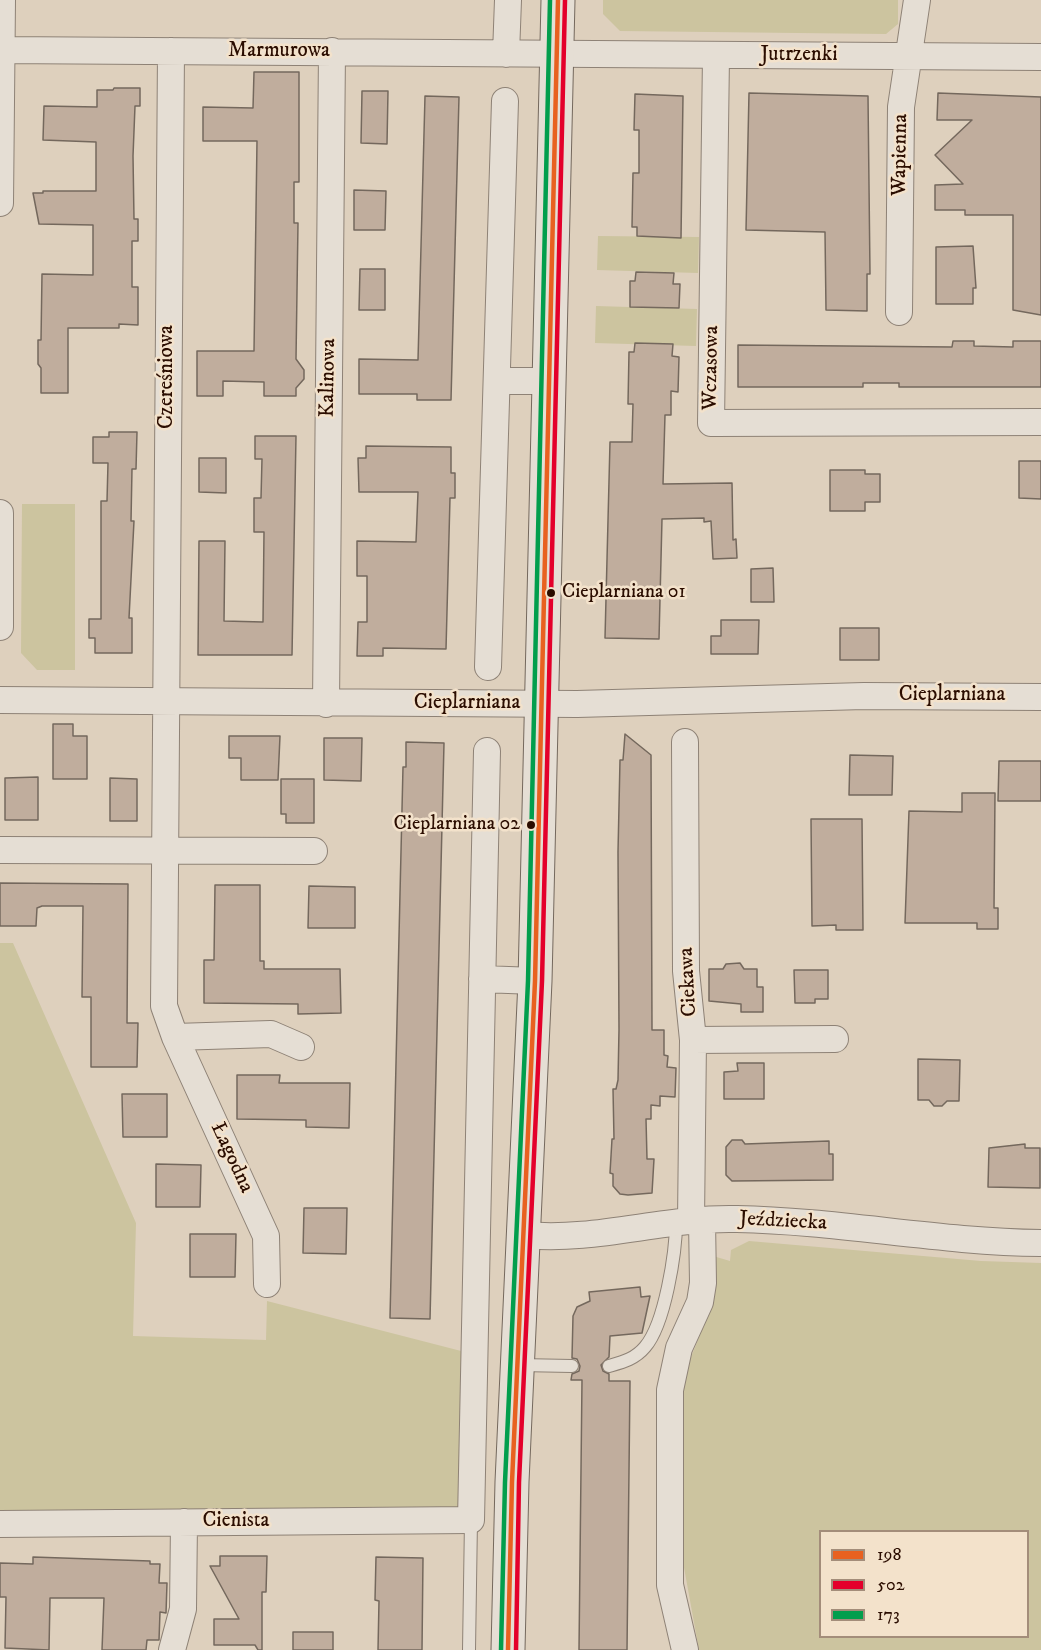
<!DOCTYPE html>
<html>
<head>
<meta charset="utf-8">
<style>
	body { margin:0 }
	#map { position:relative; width:1041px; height:1650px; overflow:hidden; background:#ded0bd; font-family:"IM FELL DW Pica",serif }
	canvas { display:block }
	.legend { position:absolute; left:819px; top:1530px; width:210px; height:108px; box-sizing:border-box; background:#f3e2cb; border:2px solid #a38d7a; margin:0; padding:8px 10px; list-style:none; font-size:18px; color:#2b0d00 }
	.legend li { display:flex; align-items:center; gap:12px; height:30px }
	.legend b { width:30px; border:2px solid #a38d7a }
</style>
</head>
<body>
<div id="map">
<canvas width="1041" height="1650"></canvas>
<ul class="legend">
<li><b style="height:8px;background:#e86120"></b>198</li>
<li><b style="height:8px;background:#e4002b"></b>502</li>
<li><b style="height:8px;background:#029e4d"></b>173</li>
</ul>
</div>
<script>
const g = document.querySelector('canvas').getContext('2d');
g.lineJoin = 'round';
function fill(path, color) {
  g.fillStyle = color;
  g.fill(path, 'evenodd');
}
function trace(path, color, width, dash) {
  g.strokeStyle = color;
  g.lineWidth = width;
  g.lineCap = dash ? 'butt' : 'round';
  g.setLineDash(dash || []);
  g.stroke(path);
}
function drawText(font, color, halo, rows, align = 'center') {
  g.font = font + ' "IM FELL DW Pica",serif';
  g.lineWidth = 5;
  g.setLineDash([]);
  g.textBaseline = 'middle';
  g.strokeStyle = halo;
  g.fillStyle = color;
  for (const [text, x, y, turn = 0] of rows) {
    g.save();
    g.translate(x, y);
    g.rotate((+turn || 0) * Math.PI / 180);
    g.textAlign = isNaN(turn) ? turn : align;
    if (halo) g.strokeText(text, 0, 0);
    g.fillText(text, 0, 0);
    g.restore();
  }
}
const green = new Path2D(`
	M 603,0 L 898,0 L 898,24 L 886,34 L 620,31 L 603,14 Z
	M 598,236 L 699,237 L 698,273 L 597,270 Z
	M 596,306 L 697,309 L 696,346 L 595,343 Z
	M 22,504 L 75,504 L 75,670 L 37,670 L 21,653 Z
	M 0,943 L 13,943 L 136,1223 L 133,1336 L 266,1340 L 267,1301 L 465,1352 L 461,1508 L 0,1512 Z
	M 749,1241 L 981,1261 L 1041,1263 L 1041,1650 L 699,1650 L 681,1551 L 683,1392 L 685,1372 L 714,1300 L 713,1256 L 730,1261 L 731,1250 ZM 820,1532 L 1028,1532 L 1028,1636 L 820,1636 Z`);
const building = new Path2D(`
	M 254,72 L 299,72 L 299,182 L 294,182 L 294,223 L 298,223 L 296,359 L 304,370 L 304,379 L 296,388 L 296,396 L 264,396 L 264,382 L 223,381 L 223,396 L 197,396 L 197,351 L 254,351 L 257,141 L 203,141 L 203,107 L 253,108 Z
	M 114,88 L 140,88 L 140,106 L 135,106 L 133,156 L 134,219 L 138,219 L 138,241 L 132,241 L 132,287 L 138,287 L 138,325 L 119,324 L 119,328 L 68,328 L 68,393 L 41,393 L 41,368 L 38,364 L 38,340 L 41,340 L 42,274 L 93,275 L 93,225 L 39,224 L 33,193 L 43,193 L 43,191 L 96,191 L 96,142 L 43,140 L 44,106 L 97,107 L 97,90 L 113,90 Z
	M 362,91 L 388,91 L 387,144 L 361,143 Z
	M 749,93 L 868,96 L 870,274 L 867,274 L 867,311 L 826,310 L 825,232 L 746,230 Z
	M 938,93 L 1041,97 L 1041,315 L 1013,310 L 1013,215 L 965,215 L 965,210 L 935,210 L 935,185 L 963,184 L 935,155 L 972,120 L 937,120 Z
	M 635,94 L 683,96 L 681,238 L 637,236 L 637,227 L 632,227 L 633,173 L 639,173 L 639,130 L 634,130 Z
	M 425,96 L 459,97 L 451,400 L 417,400 L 417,394 L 359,394 L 359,359 L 418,360 Z
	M 354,190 L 386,191 L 385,230 L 354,230 Z
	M 973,246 L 976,288 L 973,288 L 973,304 L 936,304 L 936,247 Z
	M 360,269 L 385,269 L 385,310 L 359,310 Z
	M 636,272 L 674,273 L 673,284 L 680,284 L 679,308 L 630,307 L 630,281 L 635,281 Z
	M 953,341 L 974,341 L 974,346 L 1013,347 L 1013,341 L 1041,341 L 1041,387 L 899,387 L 899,383 L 863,383 L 863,387 L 738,387 L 738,345 L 952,347 Z
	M 635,343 L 673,344 L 672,356 L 679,357 L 678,392 L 671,391 L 671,415 L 665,415 L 663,484 L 732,483 L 733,540 L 736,539 L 737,558 L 713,559 L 711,521 L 704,522 L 704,518 L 662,519 L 659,639 L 605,638 L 610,442 L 632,442 L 633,404 L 628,404 L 629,352 L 634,352 Z
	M 109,432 L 137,432 L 136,469 L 132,469 L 131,521 L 134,521 L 129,618 L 132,618 L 132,653 L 95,653 L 95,638 L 89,638 L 89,619 L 101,619 L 101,501 L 107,501 L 108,463 L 93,463 L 93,437 L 109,437 Z
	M 255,436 L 296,436 L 292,655 L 198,655 L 199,541 L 225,541 L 224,621 L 263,622 L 264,532 L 254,532 L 254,498 L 261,498 L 262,459 L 255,459 Z
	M 366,446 L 451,447 L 451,473 L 455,473 L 455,498 L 450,498 L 446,649 L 383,648 L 383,656 L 357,656 L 358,622 L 367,622 L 367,576 L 357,576 L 357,541 L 416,542 L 418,492 L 359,492 L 358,458 L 366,458 Z
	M 199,458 L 226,458 L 226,493 L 199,492 Z
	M 1019,461 L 1041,461 L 1041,499 L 1019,498 Z
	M 830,470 L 865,470 L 865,474 L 880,474 L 880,502 L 865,502 L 865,511 L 830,511 Z
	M 773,568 L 774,602 L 751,602 L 751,569 Z
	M 721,620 L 759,620 L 758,654 L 711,654 L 711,636 L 721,636 Z
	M 840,628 L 879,628 L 879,660 L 840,660 Z
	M 53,724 L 73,724 L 73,736 L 87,736 L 87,779 L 53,779 Z
	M 625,734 L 651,755 L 652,1030 L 664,1030 L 664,1055 L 668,1056 L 667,1067 L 676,1068 L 675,1097 L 660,1096 L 660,1106 L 651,1105 L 651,1119 L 646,1119 L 647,1159 L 654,1159 L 652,1193 L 628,1195 L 620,1194 L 613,1186 L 613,1174 L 610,1173 L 612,1139 L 614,1139 L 613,1089 L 616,1089 L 618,1080 L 619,1030 L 618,852 L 620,760 L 623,760 Z
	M 229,736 L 280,736 L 278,780 L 241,780 L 241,758 L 229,758 Z
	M 324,738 L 362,738 L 361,781 L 324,780 Z
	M 406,742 L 444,743 L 430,1319 L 390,1318 L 403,767 L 406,767 Z
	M 850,755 L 893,756 L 892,795 L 849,795 Z
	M 999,761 L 1041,761 L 1041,801 L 998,801 Z
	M 38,777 L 38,820 L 5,820 L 5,778 Z
	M 110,778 L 137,779 L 137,821 L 110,821 Z
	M 281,779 L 314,779 L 314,823 L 286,823 L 286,814 L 281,814 Z
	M 962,793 L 995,793 L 994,908 L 998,908 L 998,929 L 977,929 L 977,923 L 905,923 L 909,811 L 962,812 Z
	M 811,819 L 862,819 L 863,930 L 836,930 L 836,925 L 812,926 Z
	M 0,883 L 128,884 L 127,1023 L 138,1023 L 137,1067 L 91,1067 L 91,997 L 82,997 L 83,906 L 42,906 L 37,908 L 36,926 L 0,926 Z
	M 215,885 L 260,885 L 260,961 L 264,961 L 264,969 L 340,969 L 341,1013 L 298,1014 L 298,1004 L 204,1003 L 204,960 L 214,960 Z
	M 309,886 L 355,887 L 355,928 L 308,928 Z
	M 740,963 L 744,969 L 757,969 L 757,987 L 763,987 L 763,1012 L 741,1012 L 741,1004 L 709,1001 L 709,969 L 723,969 L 726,964 Z
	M 794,970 L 828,970 L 828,999 L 815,999 L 815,1003 L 795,1003 Z
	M 918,1059 L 960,1060 L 959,1101 L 947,1101 L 942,1106 L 934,1106 L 929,1100 L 918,1100 Z
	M 737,1063 L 764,1063 L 764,1099 L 724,1099 L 724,1072 L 738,1071 Z
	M 237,1075 L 280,1075 L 279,1083 L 350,1083 L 349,1128 L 306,1127 L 306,1120 L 237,1119 Z
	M 122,1094 L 167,1094 L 167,1137 L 123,1137 Z
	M 732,1140 L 742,1140 L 745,1144 L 829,1141 L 829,1154 L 833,1154 L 833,1180 L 732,1181 L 726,1175 L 726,1147 Z
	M 1025,1144 L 1025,1148 L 1040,1148 L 1040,1188 L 988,1187 L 989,1148 Z
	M 156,1164 L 201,1165 L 200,1207 L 156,1207 Z
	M 304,1208 L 347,1208 L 346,1254 L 303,1253 Z
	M 190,1234 L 236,1234 L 235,1277 L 190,1277 Z
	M 640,1287 L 641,1297 L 650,1296 L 642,1333 L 610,1336 L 609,1357 L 601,1365 L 603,1371 L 609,1374 L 609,1381 L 630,1381 L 627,1650 L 579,1650 L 582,1380 L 571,1380 L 572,1374 L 579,1371 L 580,1366 L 577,1359 L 572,1358 L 573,1316 L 577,1307 L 590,1301 L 589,1292 Z
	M 220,1556 L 267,1556 L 266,1592 L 262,1592 L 262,1650 L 258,1650 L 255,1645 L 214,1645 L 214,1619 L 239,1619 L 210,1566 L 220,1566 Z
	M 33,1557 L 150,1561 L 150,1564 L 160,1564 L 159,1583 L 167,1583 L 166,1613 L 160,1612 L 159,1640 L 147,1640 L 146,1650 L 102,1650 L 104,1598 L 50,1598 L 49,1650 L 5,1648 L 6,1597 L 0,1597 L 0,1563 L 33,1564 Z
	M 376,1557 L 423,1558 L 422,1650 L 378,1650 L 379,1601 L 375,1600 Z
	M 293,1632 L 333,1632 L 333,1650 L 293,1650 Z`);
const lane = new Path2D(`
	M 519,1365 L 572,1366
	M 609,1366 C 623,1362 635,1359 645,1347 C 665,1324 676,1252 676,1222
	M 469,1650 L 471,1520`);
const street = new Path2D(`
	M 0,50 L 1041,57
	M 171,51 L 164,1006 L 175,1037 L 266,1236 L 267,1284
	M 506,54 L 508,0
	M 716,56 L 711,423 L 1041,422
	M 0,203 L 2,0
	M 899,312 L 901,107 L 917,0
	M 497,381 L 549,381
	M 0,513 L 0,627
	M 488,667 L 505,101
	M 0,700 L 577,704 L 864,696 L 1041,697
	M 326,704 L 332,51
	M 685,742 L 686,971 L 693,1040 L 691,1221
	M 0,850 L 314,851
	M 482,979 L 535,981
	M 175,1037 L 271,1034 L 301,1047
	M 693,1040 L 835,1039
	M 525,1235 C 595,1242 666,1217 737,1219 C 839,1221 939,1242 1041,1243
	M 0,1524 L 471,1520 L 487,751
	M 172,1650 L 183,1609 L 184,1522
	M 685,1650 L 670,1585 L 670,1390 L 679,1348 L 700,1302 L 703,1283 L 702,1220`);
const secondary = new Path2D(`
	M 508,1650 L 512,1482 L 535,981 L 558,0`);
const bus1 = new Path2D(`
	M 508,1650 L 512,1482 L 535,981 L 558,0`);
const bus2 = new Path2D(`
	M 516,1650 L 519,1482 L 542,981 L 565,0`);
const bus3 = new Path2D(`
	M 501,1650 L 505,1482 L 528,981 L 550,0`);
const markers = [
	[551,593,5,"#2b0d00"],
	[531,825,5,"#2b0d00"]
];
const busNames = [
	["Cieplarniana 01",562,593],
	["Cieplarniana 02",520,825,"right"]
];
const streetNames = [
	["Marmurowa",279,52],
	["Jutrzenki",799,56],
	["Wapienna",901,155,-89],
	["Wczasowa",712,368,-89],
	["Czereśniowa",168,377,-90],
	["Kalinowa",329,378,-89],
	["Cieplarniana",952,696],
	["Cieplarniana",467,704],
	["Ciekawa",689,982,-93],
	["Łagodna",231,1158,65],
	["Jeździecka",783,1222,3],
	["Cienista",236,1522]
];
fill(green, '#ccc49f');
fill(building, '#c0ad9d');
trace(building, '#74685d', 1.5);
trace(lane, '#8e8276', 14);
trace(street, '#8e8276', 28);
trace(secondary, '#74685d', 35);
trace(lane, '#e5ded4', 12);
trace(street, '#e5ded4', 26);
trace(secondary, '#e5ded4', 33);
trace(bus1, '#e86120', 4.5);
trace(bus2, '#e4002b', 4.5);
trace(bus3, '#029e4d', 4.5);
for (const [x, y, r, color] of markers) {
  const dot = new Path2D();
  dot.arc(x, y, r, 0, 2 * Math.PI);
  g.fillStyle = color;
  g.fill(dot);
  trace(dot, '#f3e2cb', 2);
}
drawText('20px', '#2b0d00', '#f3e2cb', busNames, 'left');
drawText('21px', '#2b0d00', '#f3e2cb', streetNames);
</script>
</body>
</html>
